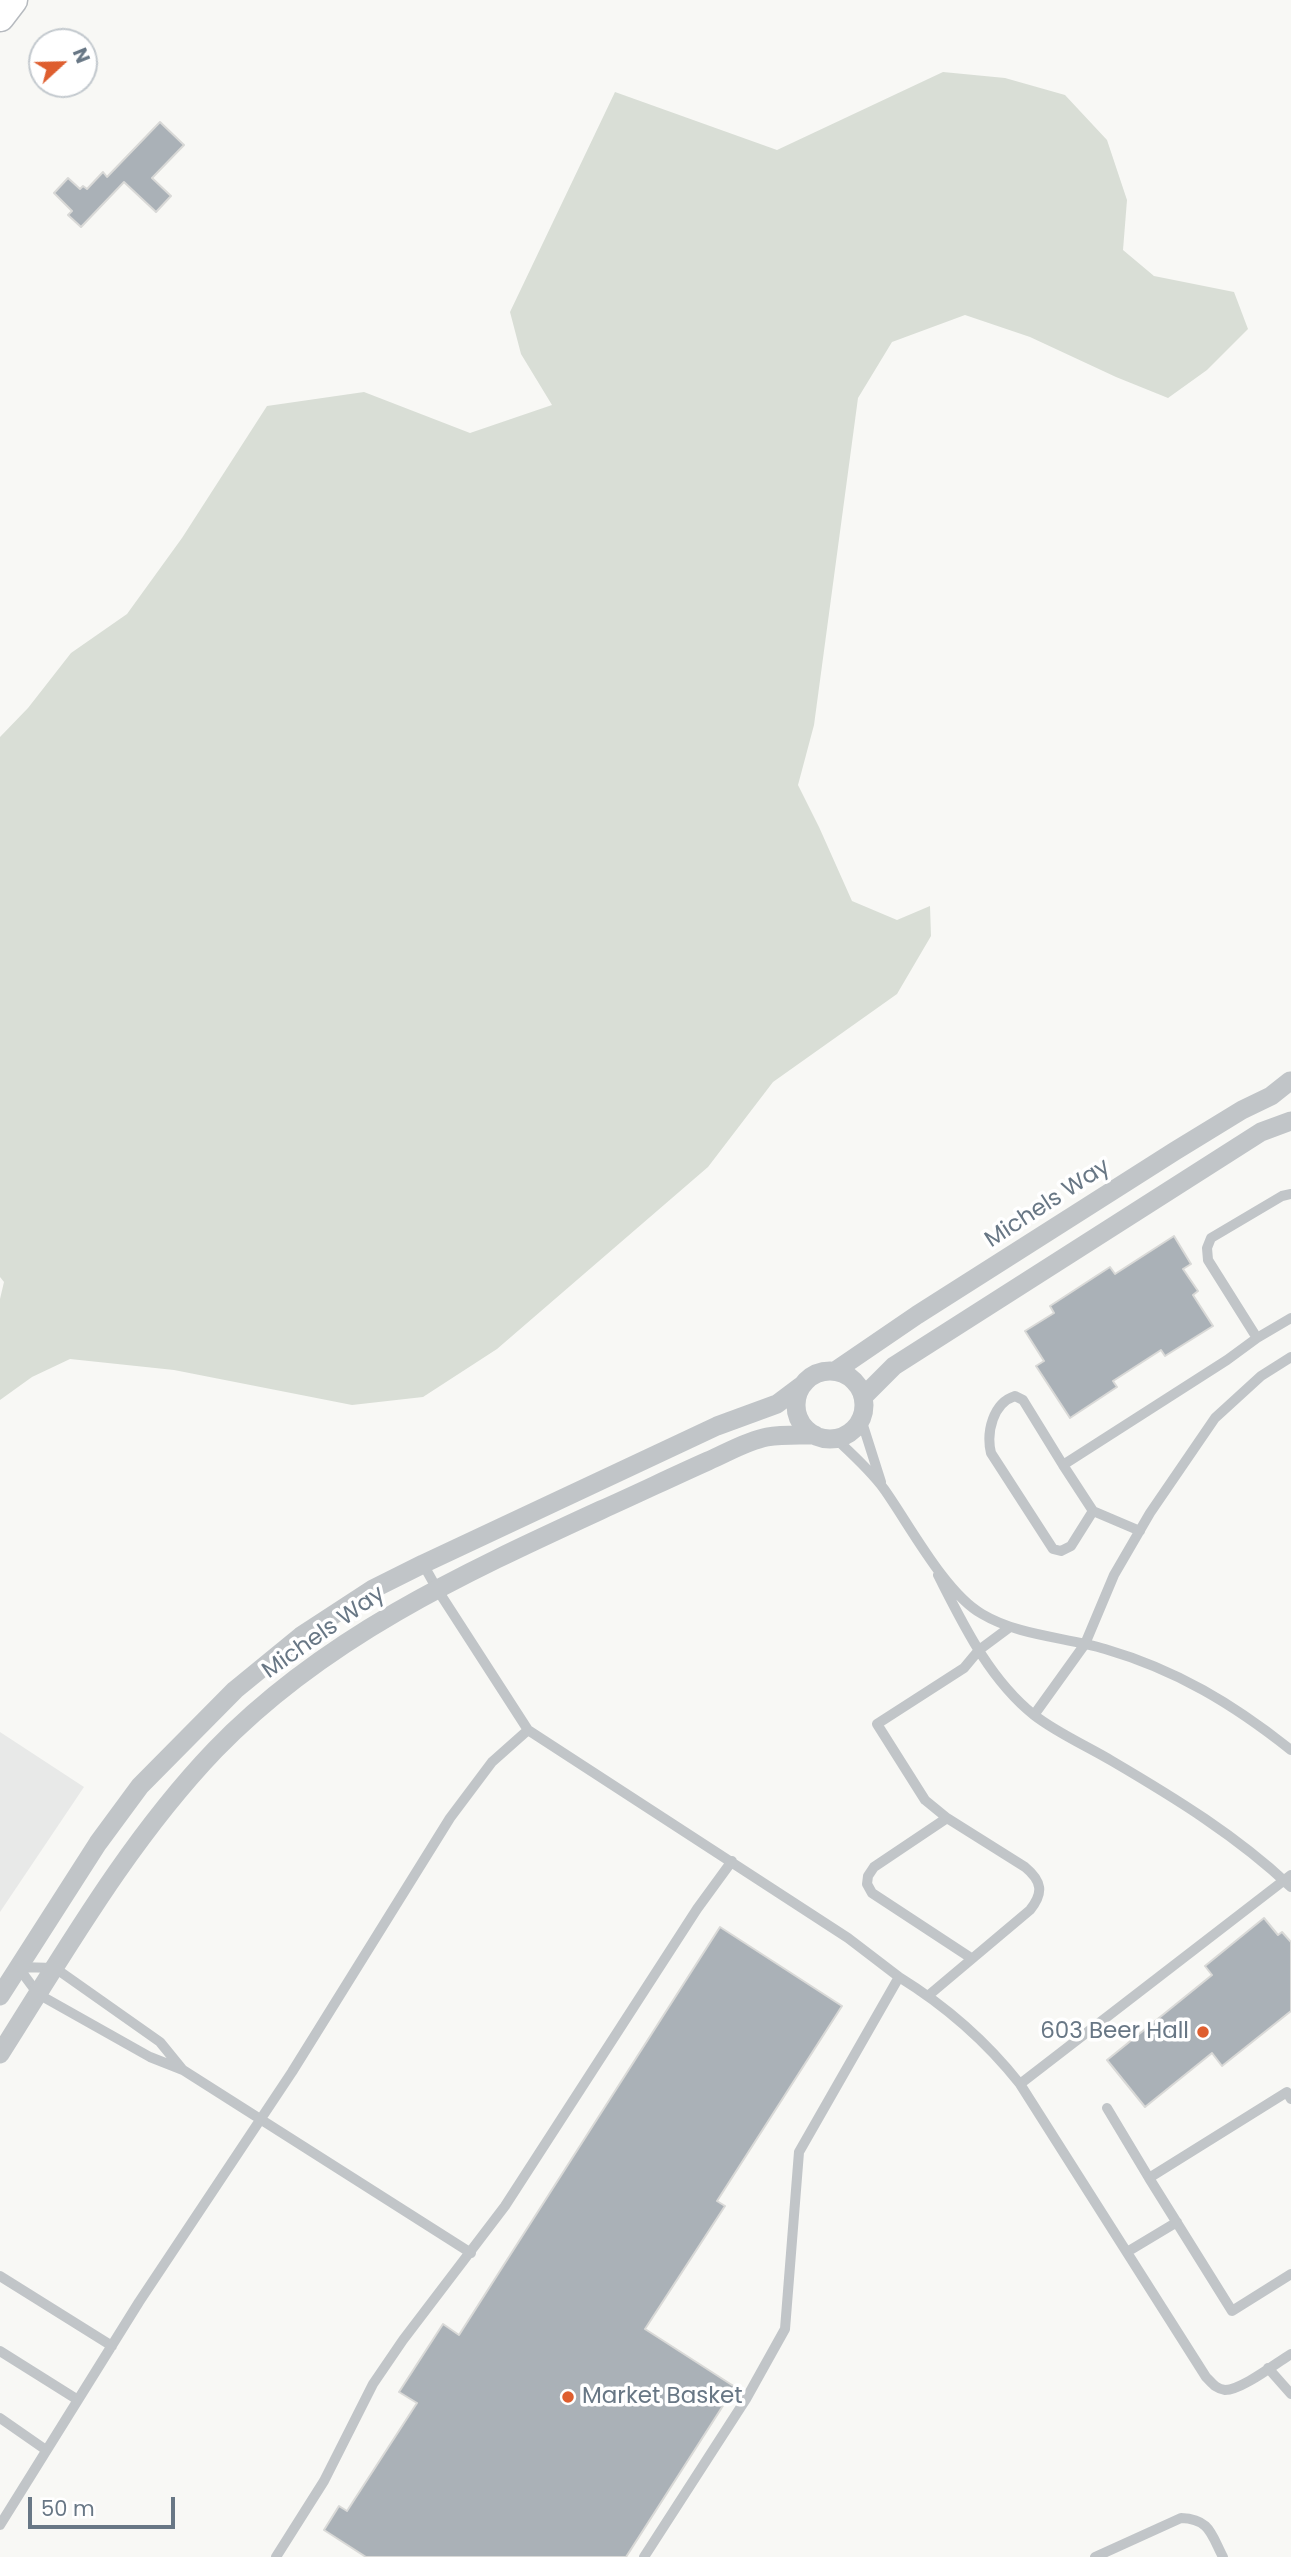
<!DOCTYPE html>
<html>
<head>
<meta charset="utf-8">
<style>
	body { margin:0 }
	#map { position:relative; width:1291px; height:2557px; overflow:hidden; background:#f8f8f5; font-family:Poppins,sans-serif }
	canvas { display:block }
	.north { position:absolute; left:28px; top:28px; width:70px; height:70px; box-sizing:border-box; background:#fff; border:2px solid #c3c9ce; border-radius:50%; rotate:68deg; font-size:19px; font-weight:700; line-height:28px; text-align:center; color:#687785 }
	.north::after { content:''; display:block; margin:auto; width:24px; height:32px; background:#de5e2f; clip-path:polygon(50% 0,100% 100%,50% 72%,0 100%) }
	.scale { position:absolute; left:28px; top:2497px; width:147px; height:32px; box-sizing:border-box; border:4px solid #687785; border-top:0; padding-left:9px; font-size:21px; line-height:24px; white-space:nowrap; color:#687785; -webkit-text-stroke:5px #fff; paint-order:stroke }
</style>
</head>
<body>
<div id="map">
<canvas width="1291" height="2557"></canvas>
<div class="north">N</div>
<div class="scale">50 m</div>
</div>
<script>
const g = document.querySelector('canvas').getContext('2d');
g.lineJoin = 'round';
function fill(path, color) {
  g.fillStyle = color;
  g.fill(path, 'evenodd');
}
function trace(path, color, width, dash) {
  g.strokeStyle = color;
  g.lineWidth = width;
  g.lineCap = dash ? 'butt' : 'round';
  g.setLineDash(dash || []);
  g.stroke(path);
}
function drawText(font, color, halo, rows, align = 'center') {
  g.font = font + ' Poppins,sans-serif';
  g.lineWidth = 7;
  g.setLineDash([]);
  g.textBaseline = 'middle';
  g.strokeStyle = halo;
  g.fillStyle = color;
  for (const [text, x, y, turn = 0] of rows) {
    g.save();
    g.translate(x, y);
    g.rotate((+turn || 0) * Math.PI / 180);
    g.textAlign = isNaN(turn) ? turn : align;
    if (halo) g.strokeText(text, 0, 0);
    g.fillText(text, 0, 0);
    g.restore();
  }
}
const built = new Path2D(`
	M 0,1732 L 84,1787 L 0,1912 Z`);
const green = new Path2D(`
	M 943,72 L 1005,78 L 1065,95 L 1107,140 L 1127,200 L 1123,250 L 1154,276 L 1234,292 L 1248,329 L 1207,370 L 1168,398 L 1116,377 L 1030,337 L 965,315 L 892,342 L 858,398 L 814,725 L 798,785 L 819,827 L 852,901 L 897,920 L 930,906 L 931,936 L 897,994 L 773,1082 L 708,1167 L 497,1349 L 423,1397 L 352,1405 L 174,1370 L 70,1359 L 32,1377 L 0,1400 L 0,1299 L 4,1282 L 0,1277 L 0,737 L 28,708 L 71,653 L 127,614 L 182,538 L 267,406 L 364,392 L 470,433 L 552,405 L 521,354 L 510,312 L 615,92 L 777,150 Z`);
const building = new Path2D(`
	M 160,122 L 184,145 L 152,178 L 171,196 L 156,212 L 124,182 L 81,227 L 68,215 L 72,211 L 54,193 L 68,178 L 80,189 L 83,186 L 87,189 L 103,172 L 107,177 Z
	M 1174,1236 L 1191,1264 L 1183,1269 L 1198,1291 L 1193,1295 L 1213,1326 L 1165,1356 L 1161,1350 L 1113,1381 L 1117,1387 L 1070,1418 L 1036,1366 L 1044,1361 L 1025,1331 L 1054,1313 L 1050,1306 L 1110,1267 L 1115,1274 Z
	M 1264,1918 L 1278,1935 L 1282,1932 L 1291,1942 L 1291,2011 L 1222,2066 L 1212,2053 L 1145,2107 L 1107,2060 L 1212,1975 L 1205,1966 Z
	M 720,1927 L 842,2006 L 717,2201 L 725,2206 L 645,2329 L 735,2387 L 626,2557 L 366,2557 L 324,2530 L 339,2506 L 347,2511 L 417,2403 L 399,2392 L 443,2324 L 459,2335 Z`);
const lane = new Path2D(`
	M 1291,1194 L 1282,1196 L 1211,1238 L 1207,1248 L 1208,1260 L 1257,1338 L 1291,1318
	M 861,1419 L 881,1482
	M 836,1439 C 852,1454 870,1470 884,1489 C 909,1524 945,1593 982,1614 C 1019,1636 1065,1637 1105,1649 C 1177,1670 1233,1704 1291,1750
	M 1063,1465 L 1023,1400 L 1015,1396 C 993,1403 986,1432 991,1453 L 1053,1549 L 1061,1551 L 1071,1546 L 1093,1511
	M 1140,1531 L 1093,1511 L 1063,1465 L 1227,1360 L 1257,1338
	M 423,1564 L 437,1589 L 528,1730 L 848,1938 L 899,1977 L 799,2152 L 785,2329 L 746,2399 L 644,2557
	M 938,1575 C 963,1624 989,1679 1034,1715 C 1057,1733 1087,1746 1112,1761 C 1175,1798 1237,1836 1291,1887
	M 1034,1715 L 1085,1644 L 1114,1575 L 1150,1513 L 1215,1418 L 1261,1376 L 1291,1357
	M 947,1818 L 874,1867 L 868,1876 L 867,1884 L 872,1893 L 971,1958
	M 18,1967 L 38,1994 L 150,2057 L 183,2070 L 471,2253
	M 18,1967 L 55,1968 L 160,2042 L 182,2069
	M 899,1977 C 946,2006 986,2041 1020,2084 L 1206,2377 C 1212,2383 1216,2389 1225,2390 C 1242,2390 1276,2363 1291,2354
	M 929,1995 L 1030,1910 C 1044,1893 1042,1881 1025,1867 L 947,1818 L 925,1800 L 877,1724 L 964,1668 L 979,1650 L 1010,1627
	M 1020,2084 L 1291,1875
	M 1291,2099 L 1287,2092 L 1149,2178 L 1232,2311 L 1291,2274
	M 1107,2108 L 1149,2178
	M 1127,2252 L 1177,2222
	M 0,2276 L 112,2346
	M 0,2351 L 78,2400
	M 1268,2368 L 1291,2394
	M 0,2418 L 46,2450
	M 0,2525 L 139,2302 L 292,2072 L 450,1818 L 492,1762 L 528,1730
	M 276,2557 L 324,2481 L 373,2384 L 403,2340 L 505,2206 L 697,1909 L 732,1861
	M 1095,2557 L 1181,2518 C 1210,2519 1211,2534 1223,2557`);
const street = new Path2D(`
	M 835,1371 L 917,1315 L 1175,1151 L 1242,1110 L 1271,1096 L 1290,1081
	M796 1405a34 34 0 1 1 68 0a34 34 0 1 1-68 0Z
	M 863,1397 L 894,1366 L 1261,1132 L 1291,1121
	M 0,1996 L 98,1843 L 140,1786 L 235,1690 L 301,1636 L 373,1589 L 423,1564 L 717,1426 L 777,1404 L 801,1386
	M 0,2054 C 66,1950 129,1840 215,1750 C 323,1638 462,1574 601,1510 C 637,1494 672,1477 708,1461 C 727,1453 746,1441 767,1437 C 783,1434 799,1435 815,1435`);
const secondary = new Path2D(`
	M 0,17 L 13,0`);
const markers = [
	[1203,2032,7,"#de5e2f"],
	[568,2397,7,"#de5e2f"]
];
const streetNames = [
	["Michels Way",1048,1204,-33],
	["Michels Way",324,1633,-35]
];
const poiNames = [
	["603 Beer Hall",1189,2032],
	["Market Basket",582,2397,"left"]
];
fill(built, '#e8e9e8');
fill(green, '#d9ded6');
fill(building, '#aab1b7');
trace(building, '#d9d9d7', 2);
trace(secondary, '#b6babf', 31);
trace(lane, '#c1c5c8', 10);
trace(street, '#c1c5c8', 19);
trace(secondary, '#fff', 28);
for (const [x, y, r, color] of markers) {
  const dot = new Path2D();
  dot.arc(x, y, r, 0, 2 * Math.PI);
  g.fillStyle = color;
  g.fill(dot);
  trace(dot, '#fff', 2.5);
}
drawText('23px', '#687785', '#fff', streetNames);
drawText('23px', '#687785', '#fff', poiNames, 'right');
</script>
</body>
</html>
